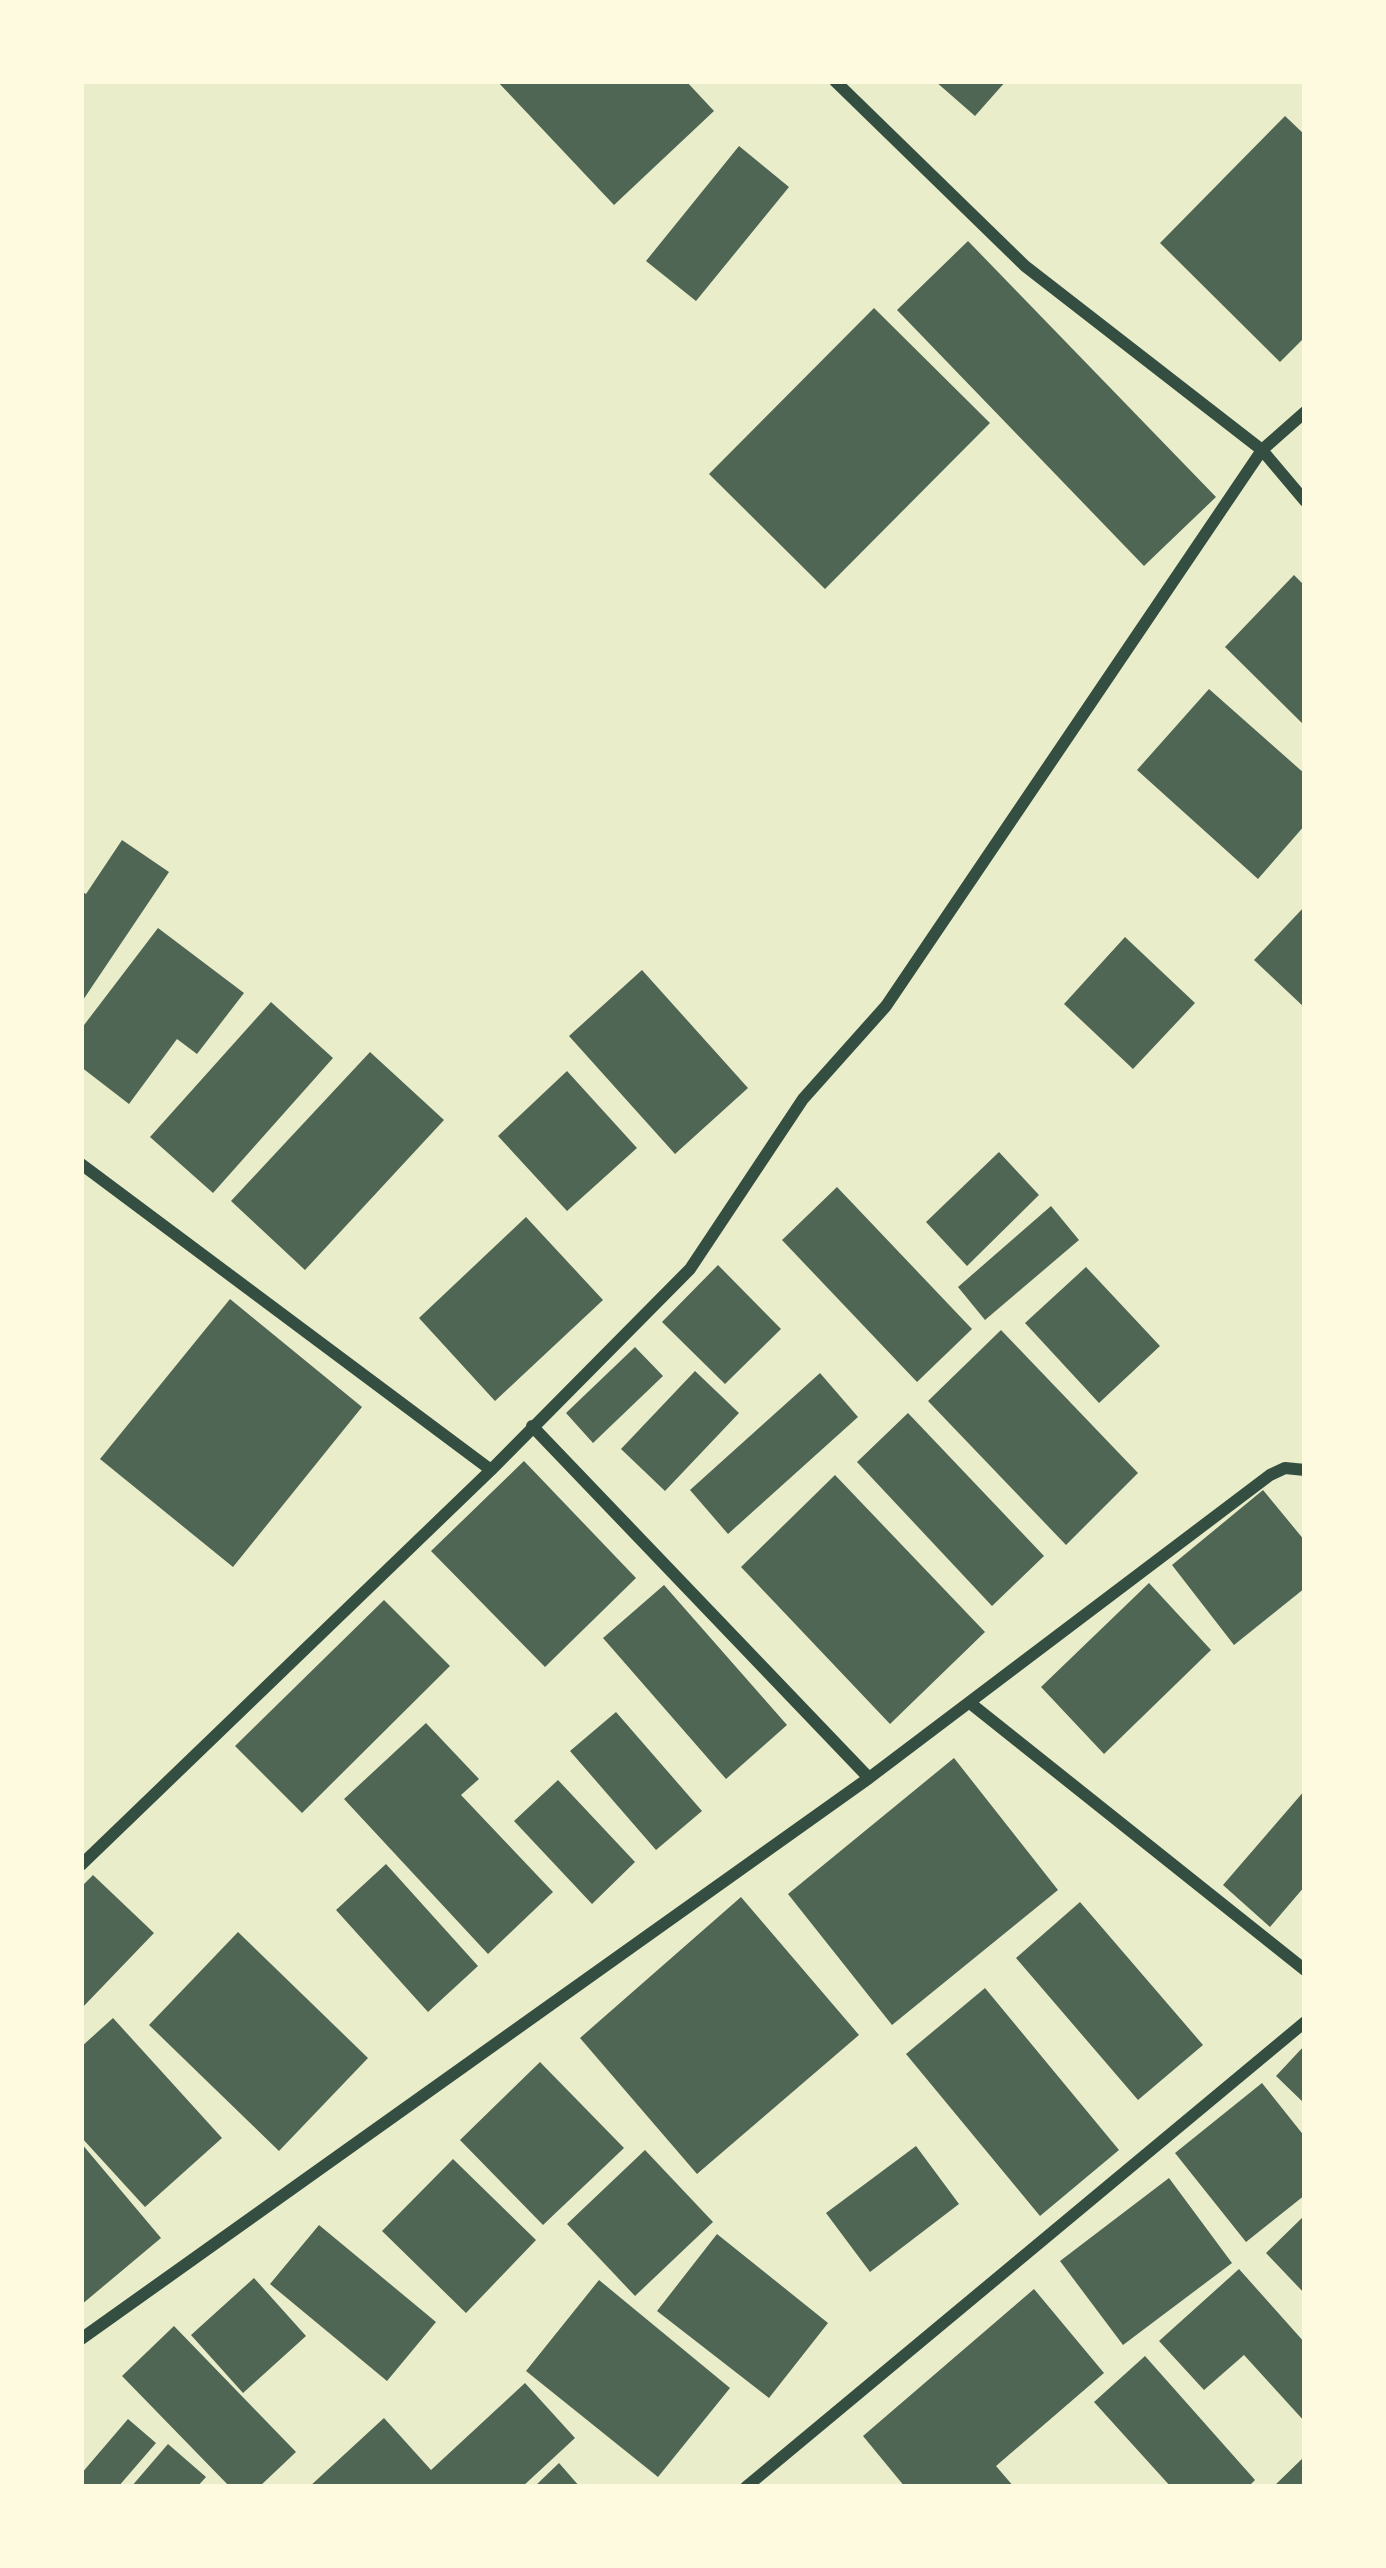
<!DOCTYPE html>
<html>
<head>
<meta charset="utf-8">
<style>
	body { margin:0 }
	#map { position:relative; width:1386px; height:2568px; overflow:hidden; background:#e9edc9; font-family:"Asap Condensed",sans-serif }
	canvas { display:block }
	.frame { position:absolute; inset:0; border:84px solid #fefae0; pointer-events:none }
</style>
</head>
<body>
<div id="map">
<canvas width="1386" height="2568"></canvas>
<div class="frame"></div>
</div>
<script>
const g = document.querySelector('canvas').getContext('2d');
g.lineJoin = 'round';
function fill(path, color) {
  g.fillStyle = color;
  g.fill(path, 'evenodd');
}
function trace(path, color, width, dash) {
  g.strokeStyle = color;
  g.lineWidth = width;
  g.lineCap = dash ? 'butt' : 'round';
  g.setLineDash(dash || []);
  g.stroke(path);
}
const building = new Path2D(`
	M 497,81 L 686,81 L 714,111 L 614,205 Z
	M 935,81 L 1006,81 L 975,116 Z
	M 1285,116 L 1305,135 L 1305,337 L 1280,362 L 1160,243 Z
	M 739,146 L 789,187 L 696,301 L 646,261 Z
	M 968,241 L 1216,497 L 1144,566 L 897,310 Z
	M 874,308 L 990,423 L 825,589 L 709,474 Z
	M 1294,575 L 1305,586 L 1305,726 L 1225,647 Z
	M 1209,689 L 1305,774 L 1305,825 L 1258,879 L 1137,770 Z
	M 122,840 L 169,872 L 81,1003 L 81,891 L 86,894 Z
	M 1305,906 L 1305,1008 L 1254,960 Z
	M 158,928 L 244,993 L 197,1054 L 177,1039 L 129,1104 L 81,1067 L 81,1029 Z
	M 1125,937 L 1195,1003 L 1133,1069 L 1064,1004 Z
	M 642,970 L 748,1088 L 675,1154 L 569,1036 Z
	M 271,1002 L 333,1058 L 213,1193 L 150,1137 Z
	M 370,1052 L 444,1120 L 305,1270 L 231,1201 Z
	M 567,1071 L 637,1148 L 567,1211 L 498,1136 Z
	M 999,1152 L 1039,1195 L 967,1266 L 926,1222 Z
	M 837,1187 L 972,1329 L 917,1382 L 782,1240 Z
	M 1051,1206 L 1079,1240 L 985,1320 L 958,1287 Z
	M 526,1217 L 603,1300 L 495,1401 L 419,1318 Z
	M 718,1265 L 781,1329 L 725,1384 L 662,1322 Z
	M 1086,1267 L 1160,1346 L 1099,1403 L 1025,1323 Z
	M 230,1299 L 362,1407 L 233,1567 L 100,1459 Z
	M 1001,1330 L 1138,1473 L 1066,1545 L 928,1401 Z
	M 635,1347 L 663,1376 L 593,1443 L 566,1413 Z
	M 695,1371 L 739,1413 L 665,1491 L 621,1449 Z
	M 820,1373 L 858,1417 L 728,1534 L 690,1490 Z
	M 908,1413 L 1044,1556 L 992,1606 L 857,1462 Z
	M 524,1461 L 636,1578 L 545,1667 L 431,1551 Z
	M 835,1475 L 985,1632 L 890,1724 L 741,1567 Z
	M 1263,1490 L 1305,1541 L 1305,1588 L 1234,1645 L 1172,1565 Z
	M 1149,1583 L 1211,1650 L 1104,1754 L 1041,1687 Z
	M 664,1585 L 787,1725 L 726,1779 L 603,1638 Z
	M 384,1600 L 450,1666 L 302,1813 L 235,1746 Z
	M 616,1712 L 702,1811 L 656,1850 L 570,1751 Z
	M 426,1723 L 479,1779 L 461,1795 L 553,1892 L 488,1954 L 344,1799 Z
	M 954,1758 L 1058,1890 L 892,2025 L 788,1894 Z
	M 558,1780 L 635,1862 L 592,1904 L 514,1821 Z
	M 1305,1790 L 1305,1886 L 1270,1927 L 1223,1885 Z
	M 386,1864 L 478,1966 L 428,2012 L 336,1910 Z
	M 93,1875 L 154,1933 L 81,2009 L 81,1887 Z
	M 741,1897 L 859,2035 L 697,2174 L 580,2038 Z
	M 1080,1902 L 1203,2045 L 1138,2100 L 1016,1958 Z
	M 238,1932 L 368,2058 L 279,2151 L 149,2025 Z
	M 985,1988 L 1119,2150 L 1040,2216 L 906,2054 Z
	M 113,2018 L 222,2138 L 145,2207 L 81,2137 L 81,2047 Z
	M 1305,2045 L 1305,2104 L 1276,2076 Z
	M 540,2062 L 624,2148 L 543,2225 L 460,2140 Z
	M 1262,2083 L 1305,2137 L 1305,2195 L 1246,2242 L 1175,2153 Z
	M 81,2143 L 161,2238 L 81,2305 Z
	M 916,2146 L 959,2204 L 870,2272 L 826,2213 Z
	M 645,2150 L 713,2222 L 635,2296 L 567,2224 Z
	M 453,2159 L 536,2240 L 466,2313 L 382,2231 Z
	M 1169,2178 L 1232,2263 L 1123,2345 L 1060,2261 Z
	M 1305,2215 L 1305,2294 L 1266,2253 Z
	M 319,2225 L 436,2322 L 387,2381 L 270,2284 Z
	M 717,2234 L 828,2323 L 769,2398 L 657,2311 Z
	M 1239,2269 L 1305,2343 L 1305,2422 L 1244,2355 L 1204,2390 L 1159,2341 Z
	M 254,2278 L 306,2336 L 243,2393 L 191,2335 Z
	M 599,2280 L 730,2388 L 658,2477 L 526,2371 Z
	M 1034,2289 L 1104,2373 L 996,2466 L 1014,2487 L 905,2487 L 863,2436 Z
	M 174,2326 L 296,2452 L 259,2487 L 230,2487 L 122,2376 Z
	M 1145,2356 L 1255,2480 L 1248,2487 L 1171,2487 L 1094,2402 Z
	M 525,2383 L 575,2438 L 522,2487 L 309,2487 L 384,2418 L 431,2470 Z
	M 128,2419 L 156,2443 L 118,2487 L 81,2487 L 81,2474 Z
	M 168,2444 L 206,2477 L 197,2487 L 131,2487 Z
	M 1305,2456 L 1305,2487 L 1273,2487 Z
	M 559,2463 L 580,2487 L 534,2487 Z`);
const minor = new Path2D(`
	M 835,81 L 1025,266 L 1262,450 L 1305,501
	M 81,1164 L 491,1470
	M 532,1426 L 869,1778
	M 970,1703 L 1305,1970
	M 81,1865 L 491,1470 L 690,1269 L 803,1099 L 886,1006 L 1262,450 L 1305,412
	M 81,2339 L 869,1778 L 1270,1475 L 1285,1468 L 1305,1470
	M 746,2487 L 1305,2022`);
fill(building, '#4f6655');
trace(minor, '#344e41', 12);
</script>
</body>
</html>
